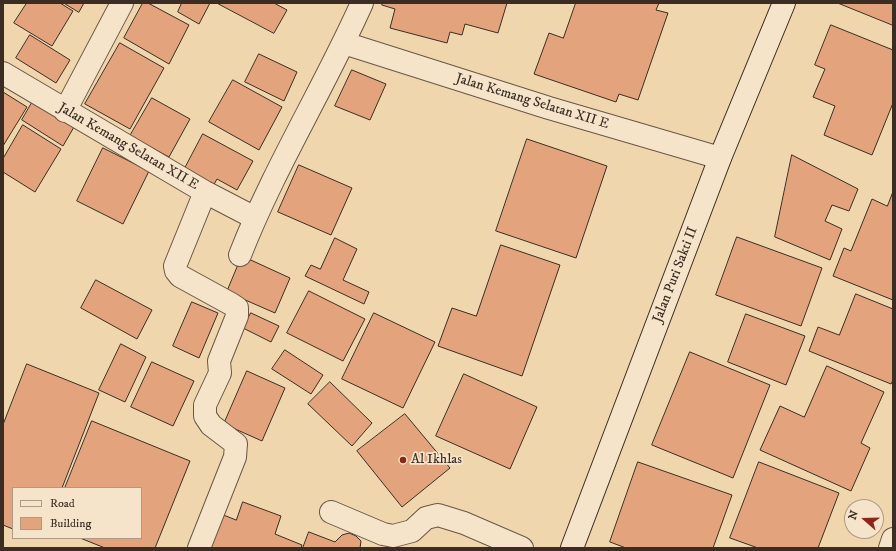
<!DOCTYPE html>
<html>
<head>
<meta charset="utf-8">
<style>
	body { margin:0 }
	#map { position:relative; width:896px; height:551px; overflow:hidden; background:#f0d6ad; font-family:"IM FELL DW Pica",serif }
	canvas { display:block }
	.frame { position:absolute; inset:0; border:4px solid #3b2d23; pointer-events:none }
	.legend { position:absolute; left:12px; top:487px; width:130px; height:52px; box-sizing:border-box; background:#f5e4ca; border:1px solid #ab9b87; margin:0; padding:5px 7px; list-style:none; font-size:12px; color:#3b2d23 }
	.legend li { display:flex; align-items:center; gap:8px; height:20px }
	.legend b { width:20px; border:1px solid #ab9b87 }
	.north { position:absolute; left:844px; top:499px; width:40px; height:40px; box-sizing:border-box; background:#f5e4ca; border:1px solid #ab9b87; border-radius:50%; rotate:290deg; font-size:11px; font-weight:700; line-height:16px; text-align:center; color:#3b2d23 }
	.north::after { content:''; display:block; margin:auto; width:14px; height:18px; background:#8f2418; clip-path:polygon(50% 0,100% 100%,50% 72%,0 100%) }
</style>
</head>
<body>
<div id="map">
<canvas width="896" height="551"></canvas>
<div class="frame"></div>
<ul class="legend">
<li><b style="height:5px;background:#f5e4ca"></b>Road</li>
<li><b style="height:11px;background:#e3a37d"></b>Building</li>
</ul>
<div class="north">N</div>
</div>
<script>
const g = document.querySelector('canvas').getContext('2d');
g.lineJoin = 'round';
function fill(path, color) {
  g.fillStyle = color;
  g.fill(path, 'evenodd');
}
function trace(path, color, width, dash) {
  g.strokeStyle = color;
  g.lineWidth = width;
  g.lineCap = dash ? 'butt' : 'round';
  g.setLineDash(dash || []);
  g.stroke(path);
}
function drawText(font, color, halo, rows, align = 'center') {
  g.font = font + ' "IM FELL DW Pica",serif';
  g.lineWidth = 3.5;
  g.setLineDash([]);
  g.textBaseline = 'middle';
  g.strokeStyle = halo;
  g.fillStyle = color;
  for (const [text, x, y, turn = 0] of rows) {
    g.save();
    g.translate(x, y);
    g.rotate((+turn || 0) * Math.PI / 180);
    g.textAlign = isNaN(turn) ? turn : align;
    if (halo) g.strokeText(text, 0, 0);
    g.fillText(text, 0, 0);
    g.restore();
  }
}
const building = new Path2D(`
	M 27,3 L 60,3 L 73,11 L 52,46 L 14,23 Z
	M 64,3 L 84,3 L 79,12 Z
	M 143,3 L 148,3 L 189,25 L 169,64 L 124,38 Z
	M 182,3 L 210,3 L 199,24 L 178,12 Z
	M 217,3 L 274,3 L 287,10 L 274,33 Z
	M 383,3 L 507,3 L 498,33 L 465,24 L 462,35 L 450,32 L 447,43 L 390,28 L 395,9 L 382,5 Z
	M 576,3 L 659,3 L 656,10 L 668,13 L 638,100 L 619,94 L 616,102 L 534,74 L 549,33 L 563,38 Z
	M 838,3 L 893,3 L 893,25 Z
	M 831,25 L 893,50 L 893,103 L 872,155 L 824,135 L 835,106 L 813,97 L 825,69 L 815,65 Z
	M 30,35 L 70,60 L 56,83 L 16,58 Z
	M 120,43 L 164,68 L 130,129 L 85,104 Z
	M 259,54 L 297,72 L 284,101 L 245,82 Z
	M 352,70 L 386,84 L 370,120 L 335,106 Z
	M 233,80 L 282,107 L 259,150 L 209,122 Z
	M 3,92 L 27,107 L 3,146 Z
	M 152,98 L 190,119 L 169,157 L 130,136 Z
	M 33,101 L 74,127 L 63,146 L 22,120 Z
	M 23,125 L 61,149 L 35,192 L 3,172 L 3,159 Z
	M 203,134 L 253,161 L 237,190 L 217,179 L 212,188 L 183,172 Z
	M 527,139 L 607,166 L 576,258 L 496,231 Z
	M 103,148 L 149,171 L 123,224 L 77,201 Z
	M 792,155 L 858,189 L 849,211 L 832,205 L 825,221 L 842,229 L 830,260 L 775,237 Z
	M 299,165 L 352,188 L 331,235 L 278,212 Z
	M 893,192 L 893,300 L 833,276 L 844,248 L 851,251 L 872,199 L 887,206 Z
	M 737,237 L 822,268 L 801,326 L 716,295 Z
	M 335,238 L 357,249 L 343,280 L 369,292 L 364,304 L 305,276 L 311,265 L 320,269 Z
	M 501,245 L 560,265 L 522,376 L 438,346 L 452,308 L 476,316 Z
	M 242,256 L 290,278 L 275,313 L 227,292 Z
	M 96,280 L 152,310 L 137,339 L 81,308 Z
	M 309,291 L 365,319 L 343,361 L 287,333 Z
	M 856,294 L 893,309 L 893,380 L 891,384 L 809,351 L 818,327 L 839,335 Z
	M 192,302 L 218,313 L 199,358 L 173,346 Z
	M 251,313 L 279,326 L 271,342 L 243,328 Z
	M 374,313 L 435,342 L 403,408 L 342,379 Z
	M 746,314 L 805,336 L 786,385 L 728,362 Z
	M 121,344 L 146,357 L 125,402 L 99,390 Z
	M 285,350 L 323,375 L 311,394 L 272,369 Z
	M 690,352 L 770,385 L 733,478 L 652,445 Z
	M 152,362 L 194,381 L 173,426 L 131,407 Z
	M 27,364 L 99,393 L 62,488 L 13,488 L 13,529 L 3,525 L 3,425 Z
	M 827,366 L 884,392 L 861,443 L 870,448 L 851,491 L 760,450 L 780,406 L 804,417 Z
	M 247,371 L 285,388 L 262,441 L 224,424 Z
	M 464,374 L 537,407 L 510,469 L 436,436 Z
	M 330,382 L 372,423 L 352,446 L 308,404 Z
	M 405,414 L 450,468 L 402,507 L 357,451 Z
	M 92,421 L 190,461 L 155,548 L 105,548 L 80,538 L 141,538 L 141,488 L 65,488 Z
	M 638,462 L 732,495 L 713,548 L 626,548 L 610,542 Z
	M 759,462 L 839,493 L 818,548 L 758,548 L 730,538 Z
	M 243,502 L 281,516 L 275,534 L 302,545 L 301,548 L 208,548 L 221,514 L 236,520 Z
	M 309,532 L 335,542 L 342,535 L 349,533 L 356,536 L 361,541 L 360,548 L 303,548 Z`);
const street = new Path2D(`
	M 344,43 L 549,108 L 720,158
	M 3,73 L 205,192 L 255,218
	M 65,111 L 122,3
	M 240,255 C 274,168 324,88 362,3
	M 331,512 L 383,534 L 393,536 L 412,531 L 426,518 L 438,515 L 464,523 L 522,548
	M 199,548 L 235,457 L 236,444 L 211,425 L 205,416 L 205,405 L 220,373 L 219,361 L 237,316 L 237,308 L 231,304 L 180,276 L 176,271 L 175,266 L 205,192
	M 890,548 L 893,539`);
const secondary = new Path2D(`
	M 572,548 L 720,158 L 784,3`);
const markers = [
	[403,460,4,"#8f2418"]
];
const streetNames = [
	["Jalan Kemang Selatan XII E",532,102,17],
	["Jalan Kemang Selatan XII E",128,147,30],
	["Jalan Puri Sakti II",676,275,-69]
];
const poiNames = [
	["Al Ikhlas",411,460]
];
fill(building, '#e3a37d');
trace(building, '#3b2d23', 1);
trace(street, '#685746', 24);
trace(secondary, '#3b2d23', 24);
trace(street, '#f5e4ca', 22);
trace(secondary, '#f5e4ca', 22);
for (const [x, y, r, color] of markers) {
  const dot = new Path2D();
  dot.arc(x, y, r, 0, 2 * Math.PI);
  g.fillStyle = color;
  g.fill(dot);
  trace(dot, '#f5e4ca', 1.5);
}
drawText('14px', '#3b2d23', '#f5e4ca', streetNames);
drawText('14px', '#3b2d23', '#f5e4ca', poiNames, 'left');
</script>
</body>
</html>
